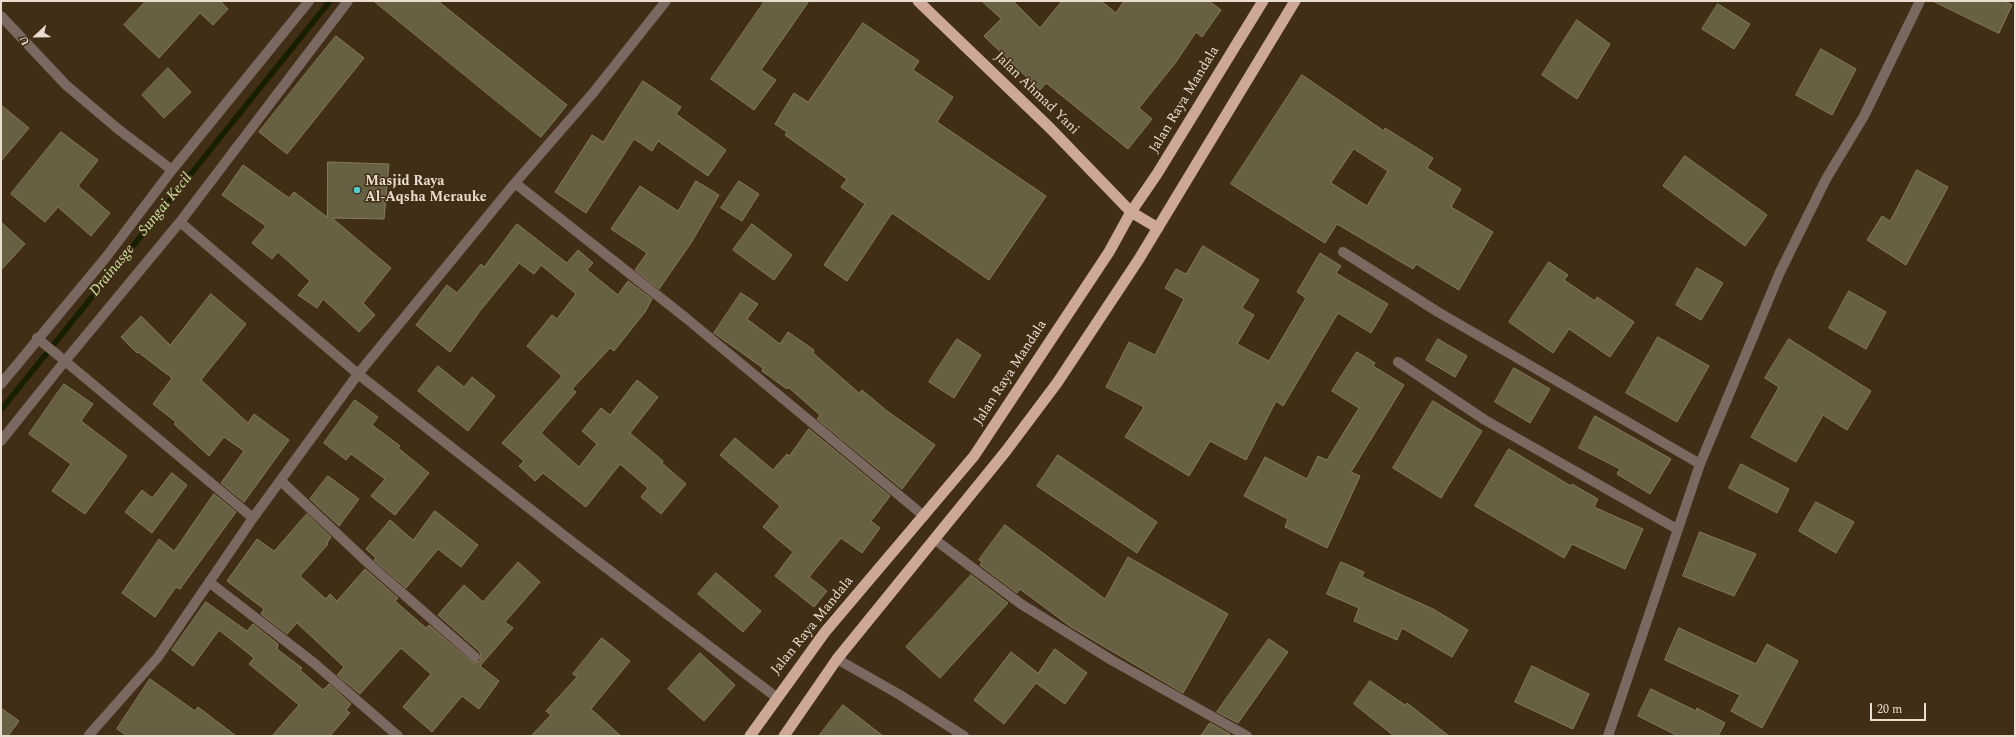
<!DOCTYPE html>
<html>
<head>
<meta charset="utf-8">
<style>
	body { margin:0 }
	#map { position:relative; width:2016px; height:737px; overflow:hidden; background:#412e16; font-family:Spectral,serif }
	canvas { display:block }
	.frame { position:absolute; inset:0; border:2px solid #e9ddcf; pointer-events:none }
	.north { position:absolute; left:16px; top:16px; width:40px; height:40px; -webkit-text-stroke:3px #412e16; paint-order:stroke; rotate:248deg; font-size:11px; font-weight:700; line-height:16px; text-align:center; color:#e9ddcf }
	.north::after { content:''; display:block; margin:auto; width:14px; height:18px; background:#e9ddcf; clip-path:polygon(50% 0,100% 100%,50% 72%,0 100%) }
	.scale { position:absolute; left:1870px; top:703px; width:56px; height:18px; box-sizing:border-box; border:2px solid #e9ddcf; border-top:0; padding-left:5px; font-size:12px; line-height:14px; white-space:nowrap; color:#e9ddcf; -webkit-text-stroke:3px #412e16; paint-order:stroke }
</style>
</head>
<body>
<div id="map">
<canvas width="2016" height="737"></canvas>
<div class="frame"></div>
<div class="north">U</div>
<div class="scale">20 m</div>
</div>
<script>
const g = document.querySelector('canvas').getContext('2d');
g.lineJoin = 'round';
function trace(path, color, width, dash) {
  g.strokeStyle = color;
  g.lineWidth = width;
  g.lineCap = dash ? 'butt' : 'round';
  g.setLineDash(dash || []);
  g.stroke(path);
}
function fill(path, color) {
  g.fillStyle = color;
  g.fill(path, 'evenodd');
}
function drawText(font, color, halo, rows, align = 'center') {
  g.font = font + ' Spectral,serif';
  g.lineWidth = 3;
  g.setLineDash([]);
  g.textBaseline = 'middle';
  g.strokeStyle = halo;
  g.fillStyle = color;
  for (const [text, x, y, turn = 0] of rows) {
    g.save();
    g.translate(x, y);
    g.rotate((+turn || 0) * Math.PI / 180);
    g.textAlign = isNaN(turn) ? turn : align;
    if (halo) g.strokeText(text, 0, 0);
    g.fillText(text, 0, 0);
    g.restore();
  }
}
const stream = new Path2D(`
	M 1,410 L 330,1`);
const building = new Path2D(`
	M 146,1 L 220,1 L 228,9 L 213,25 L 200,13 L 159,58 L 124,25 Z
	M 374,1 L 438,1 L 567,105 L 541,137 Z
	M 765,1 L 809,1 L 761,70 L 776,80 L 754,110 L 711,79 Z
	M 982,1 L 1013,1 L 1040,28 L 1062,1 L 1101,1 L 1116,13 L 1124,1 L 1209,1 L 1221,10 L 1202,37 L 1196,32 L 1176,62 L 1139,108 L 1152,119 L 1128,149 L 1046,83 L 1040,90 L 984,36 L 1001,19 Z
	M 1933,1 L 2004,1 L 2012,5 L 1999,33 Z
	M 1718,4 L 1750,24 L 1734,49 L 1702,29 Z
	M 1577,20 L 1610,44 L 1577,99 L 1542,75 Z
	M 863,23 L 919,61 L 913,70 L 953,97 L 937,122 L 1046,196 L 989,280 L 892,213 L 847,281 L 824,265 L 865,204 L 841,187 L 847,179 L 785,135 L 787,132 L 775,124 L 794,93 L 808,102 Z
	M 336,36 L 364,58 L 287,154 L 259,132 Z
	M 1821,49 L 1856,69 L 1832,115 L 1796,95 Z
	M 168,68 L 191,92 L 164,118 L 142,95 Z
	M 1302,75 L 1384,131 L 1385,128 L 1433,158 L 1427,168 L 1461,189 L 1451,207 L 1493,232 L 1459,290 L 1416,264 L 1413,269 L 1337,224 L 1325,243 L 1231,184 ZM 1354,149 L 1388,171 L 1367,206 L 1331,183 Z
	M 643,81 L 681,107 L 676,114 L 726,150 L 708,176 L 658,141 L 652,151 L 634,139 L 586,213 L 555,192 L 592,135 L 603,142 Z
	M 1,105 L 29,128 L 1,161 Z
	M 61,132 L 98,160 L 78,186 L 110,213 L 91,236 L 58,207 L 45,222 L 11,194 Z
	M 1685,156 L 1767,215 L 1745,246 L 1663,186 Z
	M 328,162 L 389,164 L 384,219 L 332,218 L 391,268 L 363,303 L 375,315 L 359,332 L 323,299 L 317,308 L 298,295 L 310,281 L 278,252 L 272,259 L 252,243 L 266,226 L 222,195 L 243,165 L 289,198 L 294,192 L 327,217 Z
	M 1917,170 L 1948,187 L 1906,265 L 1867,240 L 1882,216 L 1890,221 Z
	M 696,181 L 719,195 L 691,243 L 659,289 L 635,270 L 647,253 L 611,229 L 640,186 L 678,211 Z
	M 739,181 L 759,194 L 742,221 L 721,208 Z
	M 1,222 L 25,244 L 1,270 Z
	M 517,224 L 567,263 L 578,250 L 593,263 L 587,270 L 618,295 L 628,281 L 652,299 L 645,312 L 614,351 L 610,348 L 572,389 L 576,392 L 541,433 L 579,467 L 597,444 L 582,431 L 601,408 L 610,415 L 637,380 L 658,397 L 630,433 L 663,461 L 662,463 L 686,484 L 661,514 L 641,497 L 648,488 L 620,464 L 586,507 L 543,473 L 535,481 L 519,466 L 524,461 L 502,443 L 562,376 L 527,346 L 552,315 L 557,319 L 576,294 L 541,265 L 534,274 L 519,263 L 480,311 L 450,352 L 416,325 L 447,285 L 457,293 L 481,264 L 484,267 Z
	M 752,224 L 792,255 L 774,280 L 733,250 Z
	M 1203,246 L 1259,280 L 1242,308 L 1254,315 L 1237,344 L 1269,361 L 1306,298 L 1297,292 L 1320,253 L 1341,266 L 1336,273 L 1388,304 L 1371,333 L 1338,313 L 1283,406 L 1276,401 L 1246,460 L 1210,441 L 1189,476 L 1125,437 L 1144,407 L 1106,387 L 1129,342 L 1155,355 L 1184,299 L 1165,288 L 1176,269 L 1186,274 Z
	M 1549,262 L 1568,275 L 1564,280 L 1595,301 L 1597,297 L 1634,322 L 1610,357 L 1569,329 L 1553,353 L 1509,322 Z
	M 1697,268 L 1723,283 L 1701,320 L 1676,305 Z
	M 1849,291 L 1886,312 L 1866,349 L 1829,328 Z
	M 741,293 L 758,304 L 747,319 L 780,344 L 788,332 L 814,350 L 813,353 L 859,393 L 862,390 L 887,411 L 935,445 L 902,489 L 817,419 L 820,415 L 788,387 L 787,389 L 762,371 L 763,368 L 714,333 Z
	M 211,294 L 246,324 L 201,380 L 248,423 L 254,414 L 289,440 L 244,502 L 221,483 L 244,451 L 224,437 L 209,456 L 174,424 L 176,422 L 153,404 L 172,378 L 138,352 L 137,353 L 121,337 L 141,316 L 170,345 Z
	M 1658,337 L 1709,366 L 1677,422 L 1626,393 Z
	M 957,339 L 981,355 L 954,398 L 929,382 Z
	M 1438,339 L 1467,356 L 1455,377 L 1426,360 Z
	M 1789,339 L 1871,391 L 1847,430 L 1823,415 L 1796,462 L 1751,437 L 1779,387 L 1765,378 Z
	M 1357,352 L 1375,363 L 1373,366 L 1404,385 L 1351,472 L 1360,476 L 1327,548 L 1285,527 L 1288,519 L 1244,496 L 1265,457 L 1307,479 L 1318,456 L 1327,460 L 1359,408 L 1332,391 Z
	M 438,366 L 464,387 L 472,377 L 495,396 L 468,431 L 418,391 Z
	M 1514,368 L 1550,389 L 1530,423 L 1495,402 Z
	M 64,384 L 93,404 L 81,421 L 127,456 L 85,514 L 52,491 L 71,464 L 29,434 Z
	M 355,400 L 378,417 L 372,425 L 400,446 L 398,448 L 429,473 L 395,515 L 371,496 L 385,479 L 351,454 L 346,460 L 324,443 Z
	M 1433,401 L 1482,431 L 1441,498 L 1393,468 Z
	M 1595,416 L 1671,459 L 1650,494 L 1617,474 L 1620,469 L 1579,448 Z
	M 809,429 L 890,496 L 871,521 L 880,528 L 862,553 L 841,538 L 809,577 L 827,591 L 814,607 L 775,576 L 793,552 L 763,527 L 780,506 L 720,455 L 735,438 L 773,470 L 787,454 L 789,456 Z
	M 1509,449 L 1571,486 L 1572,484 L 1598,499 L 1594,507 L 1643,529 L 1625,569 L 1572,544 L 1564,558 L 1475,506 Z
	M 1058,455 L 1157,522 L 1137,553 L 1037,486 Z
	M 1741,464 L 1789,489 L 1777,513 L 1729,488 Z
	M 172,473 L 187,485 L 152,533 L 125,512 L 142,490 L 152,498 Z
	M 328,476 L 359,499 L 339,526 L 310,499 Z
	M 214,494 L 236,512 L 180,589 L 176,587 L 155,617 L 122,593 L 159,539 L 174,551 Z
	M 1816,502 L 1854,522 L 1836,553 L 1799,531 Z
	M 435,511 L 478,545 L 461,567 L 438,549 L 406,588 L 374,560 L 376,558 L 366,549 L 390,520 L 413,540 Z
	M 307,514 L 331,537 L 327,543 L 328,544 L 300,576 L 326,599 L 330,594 L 337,601 L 365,569 L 398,598 L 395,601 L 426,628 L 429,625 L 473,663 L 480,661 L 481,658 L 480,652 L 438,615 L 464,585 L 483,602 L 518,562 L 540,582 L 505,622 L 513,628 L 480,666 L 499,681 L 479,709 L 462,696 L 432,732 L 403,707 L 431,674 L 401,648 L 360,694 L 337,675 L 344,667 L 297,623 L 287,634 L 261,614 L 264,609 L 227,581 L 257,539 L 274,551 Z
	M 1005,525 L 1105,599 L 1128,557 L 1228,614 L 1183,693 L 1071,627 L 1020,589 L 1017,593 L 980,565 L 982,562 L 979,560 Z
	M 1700,532 L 1756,554 L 1734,596 L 1683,576 Z
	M 1341,562 L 1364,572 L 1362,577 L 1433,609 L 1468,630 L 1452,657 L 1402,628 L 1397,640 L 1354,621 L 1359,608 L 1327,594 Z
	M 716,573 L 761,611 L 743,632 L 698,594 Z
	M 971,575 L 1008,603 L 940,678 L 906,647 Z
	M 206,602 L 247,631 L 253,624 L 278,644 L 277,649 L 302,668 L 300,670 L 323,690 L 329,684 L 351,704 L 346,710 L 350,713 L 330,736 L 272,736 L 299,705 L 249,664 L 254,658 L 219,630 L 193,666 L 172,650 Z
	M 1679,628 L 1756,664 L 1767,644 L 1798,661 L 1762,728 L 1731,711 L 1740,695 L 1665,660 Z
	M 602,638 L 630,661 L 591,709 L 621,736 L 531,736 L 551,715 L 546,711 L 577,677 L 573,674 Z
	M 1269,639 L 1288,652 L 1238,723 L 1217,712 Z
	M 1055,649 L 1087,673 L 1065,704 L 1036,683 L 1004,724 L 974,700 L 1011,652 L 1038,673 Z
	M 700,653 L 735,685 L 704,721 L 668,689 Z
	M 1532,666 L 1589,694 L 1573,729 L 1515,702 Z
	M 150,679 L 195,711 L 198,707 L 236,736 L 127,736 L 117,729 Z
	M 1370,681 L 1405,705 L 1407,703 L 1449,736 L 1394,736 L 1354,704 Z
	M 1651,689 L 1696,711 L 1697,708 L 1725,723 L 1718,736 L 1678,736 L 1638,716 Z
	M 843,705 L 883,736 L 819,736 Z
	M 1,708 L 19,721 L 8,736 L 1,736 Z
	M 1210,723 L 1230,734 L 1229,736 L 1201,736 Z`);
const minor = new Path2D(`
	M 348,1 L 180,222 L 358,374 L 571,541 L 776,697
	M 1,16 L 66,85 L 118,129 L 172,170 L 309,1
	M 515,183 L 686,318 L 924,516
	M 180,222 L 65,361 L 253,518
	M 1343,252 L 1438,312 L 1700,464
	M 1398,362 L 1485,420 L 1677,529
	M 1,384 L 107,256 L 172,170
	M 1,441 L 65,361 L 37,338
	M 281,481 L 367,562 L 475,657
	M 934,539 L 1021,604 L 1113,661 L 1247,736
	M 209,582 L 314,663 L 398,736
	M 837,659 L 900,695 L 964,736
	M 89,735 L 158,657 L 253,518 L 358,374 L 515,183 L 593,93 L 666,1
	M 1608,736 L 1700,464 L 1780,272 L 1826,179 L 1864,116 L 1920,1`);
const trunk = new Path2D(`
	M 918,1 L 1050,128 L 1131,212 L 1158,228
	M 750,736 L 825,632 L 974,456 L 1109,252 L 1131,212 L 1157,174 L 1263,1
	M 784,736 L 837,659 L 1006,451 L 1057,383 L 1139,259 L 1295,1`);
const markers = [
	[357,190,4,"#52cdcc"]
];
const streetNames = [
	["Jalan Ahmad Yani",1036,94,44],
	["Jalan Raya Mandala",1185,100,-59],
	["Jalan Raya Mandala",1011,373,-57],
	["Jalan Raya Mandala",813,626,-51]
];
const poiNames = [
	["Masjid Raya",365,182],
	["Al-Aqsha Merauke",365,198]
];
const waterNames = [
	["Sungai Kecil",166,205,-51],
	["Drainasge",113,271,-51]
];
trace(stream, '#181f00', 5.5);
fill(building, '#686042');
trace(building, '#837b5b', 1);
trace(minor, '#7a6961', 10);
trace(trunk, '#cea896', 11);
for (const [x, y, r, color] of markers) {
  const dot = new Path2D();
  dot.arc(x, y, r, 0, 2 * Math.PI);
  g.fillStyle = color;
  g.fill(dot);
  trace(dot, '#412e16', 1.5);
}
drawText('14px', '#e9ddcf', '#412e16', streetNames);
drawText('bold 14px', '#e9ddcf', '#412e16', poiNames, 'left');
drawText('italic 15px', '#d0e2a2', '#412e16', waterNames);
</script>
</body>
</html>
